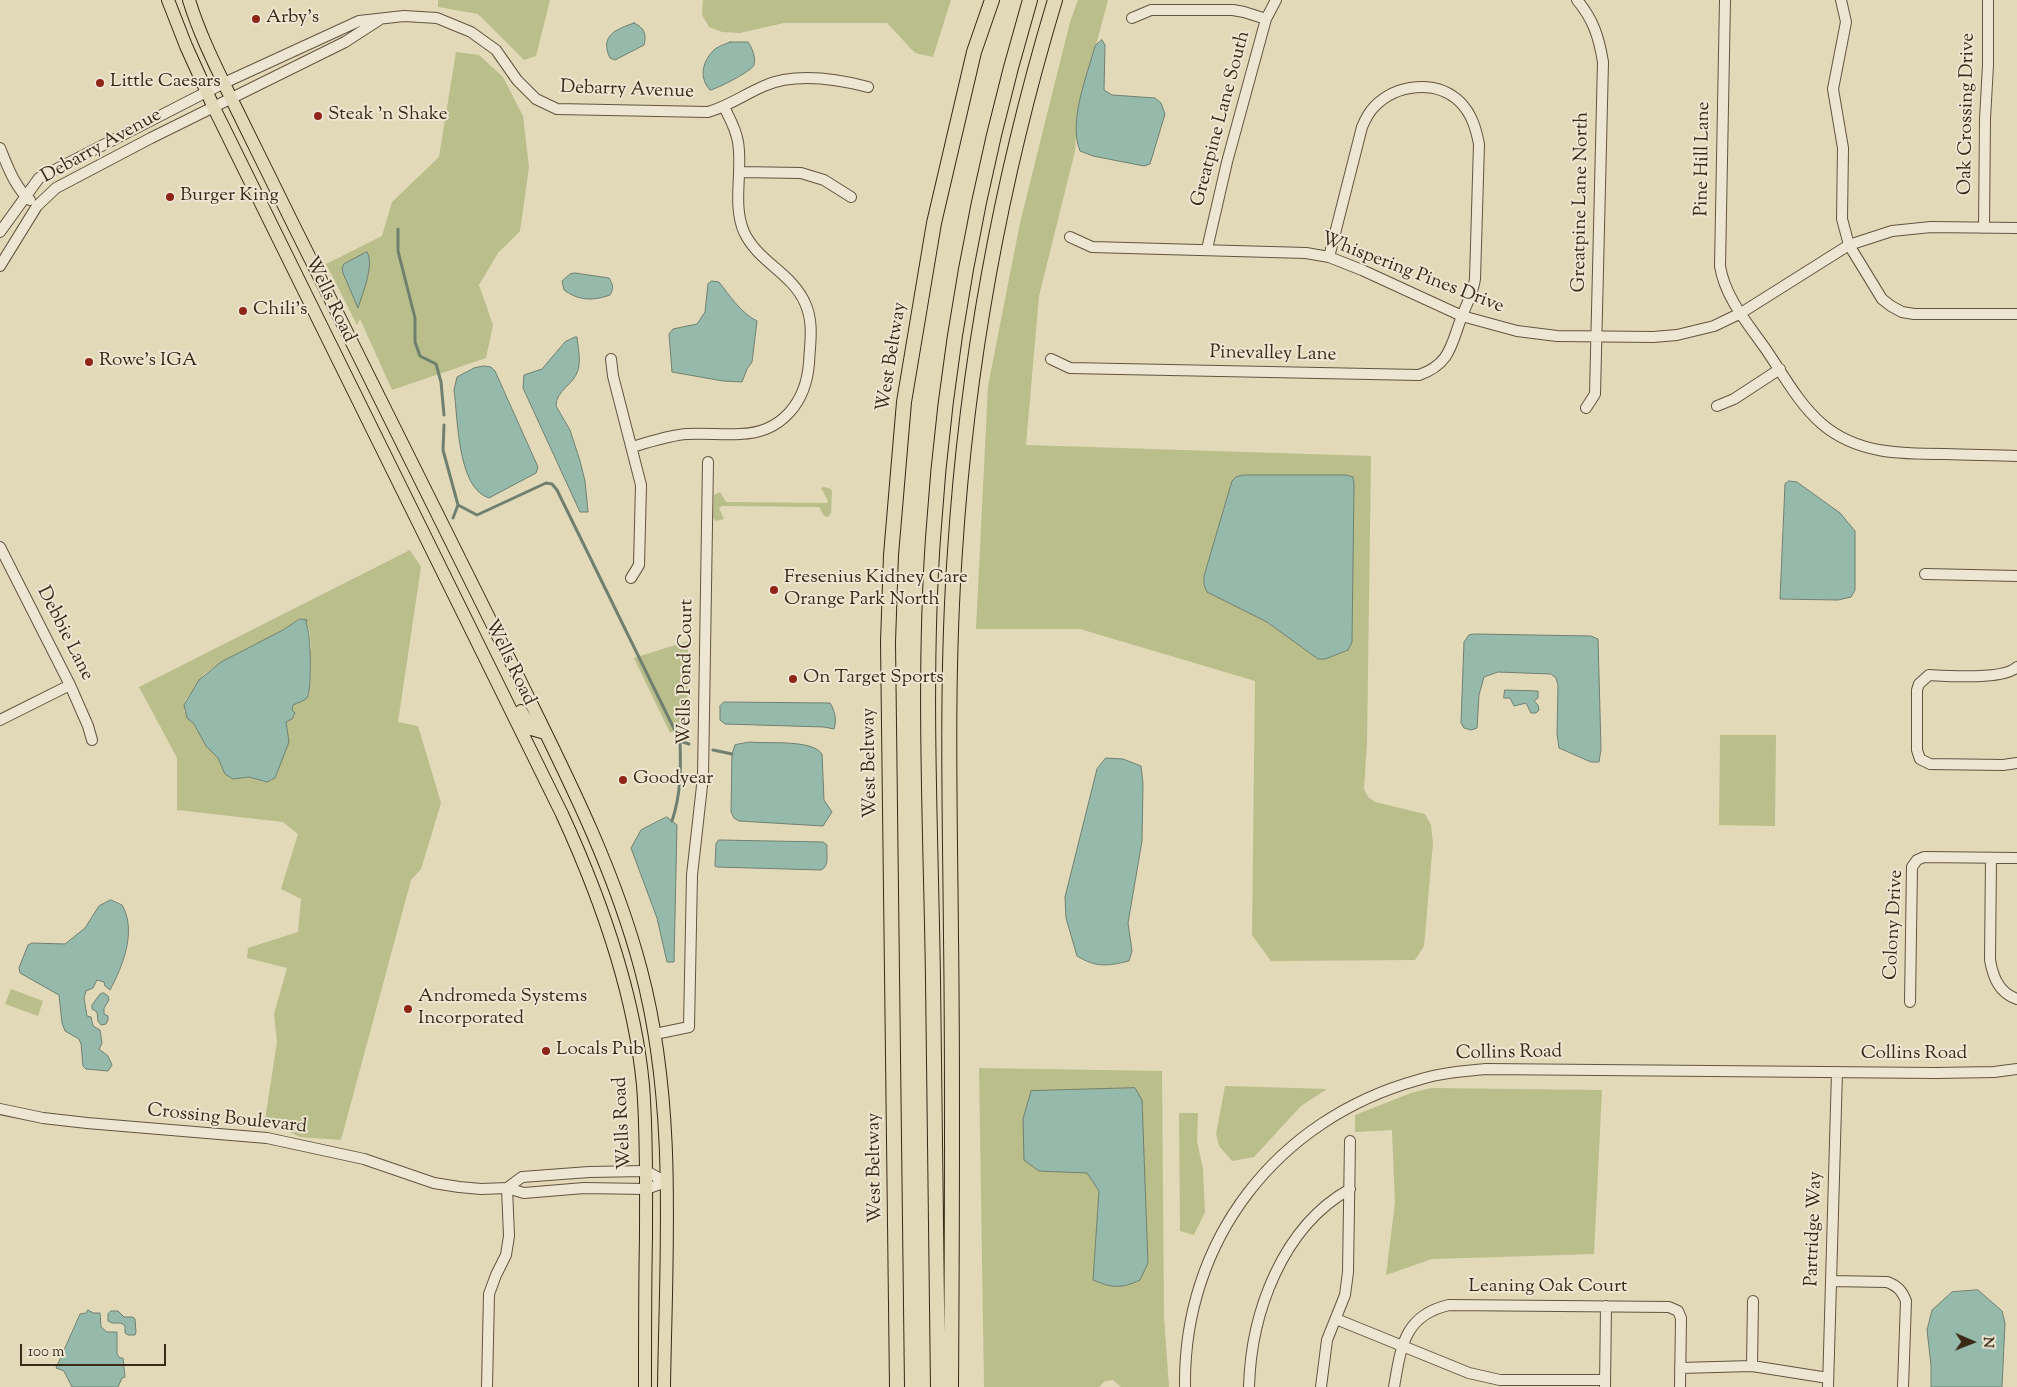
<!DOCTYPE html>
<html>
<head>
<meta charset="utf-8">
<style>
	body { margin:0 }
	#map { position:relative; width:2017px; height:1387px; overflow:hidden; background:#e2d9b9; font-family:"Sorts Mill Goudy",serif }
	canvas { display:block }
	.north { position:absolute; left:1947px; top:1317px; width:50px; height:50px; -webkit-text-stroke:4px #ece6d2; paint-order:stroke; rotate:91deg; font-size:14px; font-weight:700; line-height:20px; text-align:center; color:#392916 }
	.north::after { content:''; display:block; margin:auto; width:18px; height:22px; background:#392916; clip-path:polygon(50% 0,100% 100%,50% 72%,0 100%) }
	.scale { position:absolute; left:20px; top:1344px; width:146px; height:22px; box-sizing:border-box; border:2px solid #392916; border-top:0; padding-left:6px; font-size:15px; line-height:18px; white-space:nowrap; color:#392916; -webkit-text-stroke:4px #ece6d2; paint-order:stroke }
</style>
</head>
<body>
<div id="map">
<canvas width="2017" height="1387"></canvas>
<div class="north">N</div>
<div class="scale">100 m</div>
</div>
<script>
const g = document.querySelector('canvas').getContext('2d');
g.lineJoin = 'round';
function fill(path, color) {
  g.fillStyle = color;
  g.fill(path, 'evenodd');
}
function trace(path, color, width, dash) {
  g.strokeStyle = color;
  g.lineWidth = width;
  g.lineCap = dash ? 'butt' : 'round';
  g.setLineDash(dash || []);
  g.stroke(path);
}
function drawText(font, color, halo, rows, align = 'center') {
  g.font = font + ' "Sorts Mill Goudy",serif';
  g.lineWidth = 4;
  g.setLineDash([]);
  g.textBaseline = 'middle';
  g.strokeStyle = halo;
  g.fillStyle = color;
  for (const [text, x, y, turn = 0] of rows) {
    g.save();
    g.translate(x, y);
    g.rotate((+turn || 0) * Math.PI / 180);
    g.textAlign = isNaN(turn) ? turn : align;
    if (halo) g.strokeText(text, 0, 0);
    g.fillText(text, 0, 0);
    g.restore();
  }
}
const green = new Path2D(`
	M 438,0 L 550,0 L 536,56 L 524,60 L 478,14 L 438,7 Z
	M 703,0 L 951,0 L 933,57 L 915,53 L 887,23 L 784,23 L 740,33 L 722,32 L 709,27 L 702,15 Z
	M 1078,0 L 1108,0 L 1077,116 L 1075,151 L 1039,296 L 1026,445 L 1371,456 L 1367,744 L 1364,789 L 1368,797 L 1375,802 L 1425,814 L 1431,825 L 1433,843 L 1424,946 L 1415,960 L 1271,961 L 1252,935 L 1255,681 L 1080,629 L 976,629 L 988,386 L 1020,223 L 1070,22 ZM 1244,475 L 1346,475 L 1354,480 L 1352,641 L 1347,650 L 1325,659 L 1318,659 L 1267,622 L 1204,585 L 1204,576 L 1232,481 Z
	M 456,52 L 479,55 L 503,77 L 523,116 L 529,167 L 520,231 L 498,253 L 479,285 L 493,325 L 486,358 L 392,390 L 360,319 L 357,325 L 326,264 L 382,236 L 392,202 L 439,157 Z
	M 824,487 L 831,489 L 832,492 L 831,513 L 828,517 L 824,516 L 819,507 L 722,506 L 719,508 L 724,519 L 716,521 L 713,518 L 714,495 L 720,492 L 726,502 L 827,503 L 828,501 L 821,488 Z
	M 410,550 L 421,567 L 398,722 L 418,726 L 441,803 L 421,869 L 411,880 L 341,1140 L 300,1137 L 265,1120 L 277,1042 L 274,1014 L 287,968 L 247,958 L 248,948 L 298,932 L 301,899 L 281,889 L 298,834 L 283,822 L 177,810 L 177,758 L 139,687 ZM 300,619 L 309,628 L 311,647 L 309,656 L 311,668 L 309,695 L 293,705 L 292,710 L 295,715 L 286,722 L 289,742 L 276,776 L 271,781 L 264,782 L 249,777 L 233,779 L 225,774 L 218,758 L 206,746 L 194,724 L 184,711 L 185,701 L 204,674 L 221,662 L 283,630 Z
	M 688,641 L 687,721 L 670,733 L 634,658 Z
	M 1720,735 L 1776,735 L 1775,826 L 1719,825 Z
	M 11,989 L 43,1001 L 38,1016 L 5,1004 Z
	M 979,1068 L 1162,1071 L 1164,1317 L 1169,1387 L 1121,1387 L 1113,1380 L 1105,1381 L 1099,1387 L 984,1387 ZM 1142,1100 L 1093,1280 L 1099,1191 L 1087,1173 Z
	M 1225,1086 L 1226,1086 L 1327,1089 L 1301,1106 L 1254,1157 L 1232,1161 L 1219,1146 L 1216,1134 Z
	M 1431,1088 L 1602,1090 L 1594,1254 L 1432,1259 L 1386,1275 L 1395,1203 L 1392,1130 L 1355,1132 L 1355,1115 L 1411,1093 Z
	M 1179,1113 L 1198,1113 L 1197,1141 L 1203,1169 L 1205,1212 L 1194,1235 L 1180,1231 Z`);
const water = new Path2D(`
	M 634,23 C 644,27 647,35 644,45 L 615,60 L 610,58 C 599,35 617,29 634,23 Z
	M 1102,40 L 1105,45 L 1104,90 L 1112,95 L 1155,98 L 1161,103 L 1165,114 L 1150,164 L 1144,166 L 1093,156 L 1080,151 C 1068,122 1087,76 1095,46 Z
	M 730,42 L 748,42 C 752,47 756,58 754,65 C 752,71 717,89 710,90 C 698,77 703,60 715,49 C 719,46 726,44 730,42 Z
	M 367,252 C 375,264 362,295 358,308 L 343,273 L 342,268 L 344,264 Z
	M 575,273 L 609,278 C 613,284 614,289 610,295 C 593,301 579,301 564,290 L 562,281 L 570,274 Z
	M 712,281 L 719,282 C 730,296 741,313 757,321 L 752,362 L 747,369 L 742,382 L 723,381 L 672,372 L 669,334 L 673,329 L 697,324 L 705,312 L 708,284 Z
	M 575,337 L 577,337 C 578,347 581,360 578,370 C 574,385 556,390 556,406 L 570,430 L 580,461 L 585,481 L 588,512 L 580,512 L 523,388 L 524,375 L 542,369 L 565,342 Z
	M 484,366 L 491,367 L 495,371 L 538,467 L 536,473 L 489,498 C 457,488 458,418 454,390 L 457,377 L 474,368 Z
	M 1244,475 L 1346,475 L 1353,477 L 1354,484 L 1352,642 L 1348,650 L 1325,659 L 1318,659 L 1267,622 L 1207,592 L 1204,585 L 1204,576 L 1232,481 L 1236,477 Z
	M 1789,481 L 1797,482 L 1840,513 L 1855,531 L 1855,590 L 1851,597 L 1838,600 L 1780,599 L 1785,484 Z
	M 300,619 L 307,620 L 306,623 C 311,631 312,691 307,698 C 304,701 297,703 293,705 L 292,710 L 295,713 L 292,719 L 286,722 L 289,742 L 275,778 L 267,782 L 249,777 L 233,779 L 225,774 L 218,758 L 206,746 L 194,724 L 187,718 L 184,705 L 199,680 L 221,662 L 283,630 Z
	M 1475,634 L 1591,636 L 1598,639 L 1601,749 L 1599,762 L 1591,762 L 1559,748 L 1557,734 L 1558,685 L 1556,678 L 1551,674 L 1498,672 L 1484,677 L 1479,695 L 1477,728 L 1471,730 L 1464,728 L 1461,723 L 1464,642 L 1469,635 Z
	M 1505,690 L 1538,691 L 1538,698 L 1534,701 L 1538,705 L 1539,710 L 1536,713 L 1531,713 L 1526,703 L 1514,706 L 1510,698 L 1504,698 Z
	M 724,702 L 830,703 C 835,711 837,720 834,729 L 824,727 L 725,724 L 720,720 L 720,706 Z
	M 750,742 C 767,744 812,739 822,754 L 824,800 L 832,812 L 823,826 L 739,821 L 734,818 L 731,812 L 732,754 L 735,745 Z
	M 1106,758 L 1123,759 L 1141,766 L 1143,784 L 1142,841 L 1128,923 L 1132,951 L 1129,961 C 1107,966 1097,968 1077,956 L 1066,918 L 1065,897 L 1097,769 Z
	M 667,817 L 677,825 L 674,962 L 667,962 L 657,918 L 631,848 L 641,830 Z
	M 719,840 L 823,842 L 827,845 C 826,854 830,866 821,870 L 717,867 L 715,866 L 716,844 Z
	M 111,900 L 122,905 C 137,930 123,966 110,990 L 105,986 L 104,982 L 97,980 L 93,988 L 86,991 L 84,998 L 87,1016 L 91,1017 L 93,1026 L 100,1030 L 102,1043 L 99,1049 L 108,1056 L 112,1065 L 108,1071 L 86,1069 L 83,1066 L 81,1044 L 79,1039 L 65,1031 L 62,1023 L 59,995 L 20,973 L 19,968 L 28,945 L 32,943 L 65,944 L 85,928 L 99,906 Z
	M 104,993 L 108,996 L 109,1000 L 104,1008 L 104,1014 L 108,1016 L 108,1020 L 106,1024 L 101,1025 L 98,1021 L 97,1012 L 92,1009 L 92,1005 L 100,994 Z
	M 1135,1088 L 1142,1100 L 1148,1263 L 1140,1280 C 1121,1289 1112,1288 1093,1280 L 1099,1191 L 1087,1173 L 1039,1171 L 1024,1160 L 1023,1119 L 1031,1091 Z
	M 1978,1290 L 2002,1311 L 2005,1323 L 2002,1387 L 1931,1387 L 1931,1365 L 1927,1330 L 1932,1310 L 1952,1292 Z
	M 88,1310 L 93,1313 L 100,1313 L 101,1327 L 107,1332 L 117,1332 L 117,1354 L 120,1358 L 123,1358 L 125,1377 L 122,1378 L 118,1387 L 72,1387 L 64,1371 L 56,1368 L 80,1314 L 86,1313 Z
	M 111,1311 L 118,1311 L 124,1317 L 133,1317 L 135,1319 L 136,1332 L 135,1335 L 128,1335 L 125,1333 L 125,1326 L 121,1323 L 112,1323 L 108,1321 L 108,1314 Z`);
const stream = new Path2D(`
	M 398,229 L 398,251 L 415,318 L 415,342 L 420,356 L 436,364 L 441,382 L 444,415
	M 444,425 L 443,450 L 458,505
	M 453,518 L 458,505 L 477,515 L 546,483 L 552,484 L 557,490 L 680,741 C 681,769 681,794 672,821
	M 680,741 L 689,744
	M 713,750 L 732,754`);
const minor = new Path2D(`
	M 1577,0 C 1593,19 1599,37 1603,62 L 1595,394 L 1586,408
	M 1725,0 L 1720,266 C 1725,298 1749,325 1767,351 C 1784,376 1799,404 1822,424 C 1857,454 1901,454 1945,454 C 1969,455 1993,455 2017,456
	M 1841,0 L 1846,22 L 1833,89 L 1843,148 L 1842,219 L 1849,245 L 1882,299 L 1891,306 L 1902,312 L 1914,314 L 2017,314
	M 1132,18 L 1151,10 L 1233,10 L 1244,12 L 1266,19
	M 0,148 C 7,165 15,188 30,200
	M 739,172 L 801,173 L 824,180 L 851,197
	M 1984,228 L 1985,119 L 1988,65 L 1988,0
	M 0,232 L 39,178 L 224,83 L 359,21 L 404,16 L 437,18 L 471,32 L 496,50 L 517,80 L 536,99 L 557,109 L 708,112 C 729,106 745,94 764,86 C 796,72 837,79 868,87
	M 1070,237 L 1092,247 L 1306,253 L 1329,257 L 1362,270 L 1462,316 L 1517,331 L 1557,336 L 1653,337 L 1677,335 L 1714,326 L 1741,313 L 1849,245 L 1892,231 L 1931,227 L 2017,228
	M 1207,249 L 1227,162 L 1266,19 L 1276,0
	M 0,266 L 37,206 L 56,188 L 151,138 L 345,42 L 379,20
	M 611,359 L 613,376 L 641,485 L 639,565 L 631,578
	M 1051,359 L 1070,368 L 1419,375 C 1451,364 1451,344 1462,316 C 1467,303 1473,293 1475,279 L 1479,144 C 1476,129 1472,114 1460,102 C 1436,79 1396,84 1374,107 C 1369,112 1365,120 1362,127 L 1329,257
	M 1717,406 L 1734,399 L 1780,369
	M 632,447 C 650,442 669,435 687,434 C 705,433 723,435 740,434 C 782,433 806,402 809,363 C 810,343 814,322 805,303 C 792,273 758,262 744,232 C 732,204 743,172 738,142 C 736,129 730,119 724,107
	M 0,547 L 70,685 L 88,726 L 92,740
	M 1925,574 L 2017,576
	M 2017,667 C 2004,680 1947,676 1929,675 L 1919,684 L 1917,690 L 1917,750 L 1920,759 L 1930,764 L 2003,765 L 2017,763
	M 0,720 L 70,685
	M 1991,858 L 1990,960 C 1993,977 1999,993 2017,999
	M 1910,1002 L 1912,867 L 1917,860 L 1924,857 L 2017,858
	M 655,1034 L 689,1027 L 692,875 L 703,777 L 708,462
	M 0,1109 L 43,1118 L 87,1123 L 267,1138 L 364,1159 L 434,1183 L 459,1187 L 481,1189 L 507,1188 L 524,1193 L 584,1188 L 646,1189 L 666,1182 L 646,1171 L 589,1172 L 522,1177 L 507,1188
	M 1831,1281 L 1887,1282 C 1898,1286 1902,1291 1906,1301 L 1903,1387
	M 1336,1319 L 1469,1373 L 1500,1380 L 1605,1380
	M 1752,1366 L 1753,1301
	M 1680,1368 L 1752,1366 L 1828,1378
	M 487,1387 L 489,1294 L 496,1275 L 506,1255 L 509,1236 L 507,1188
	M 1185,1387 C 1183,1240 1277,1119 1418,1080 C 1440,1073 1463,1071 1486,1069 L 1935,1073 L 1994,1072 L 2017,1069
	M 1249,1387 C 1251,1313 1282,1227 1350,1189
	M 1321,1387 L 1327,1340 L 1345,1295 L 1348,1272 L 1350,1141
	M 1394,1387 C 1401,1347 1404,1315 1449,1305 L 1669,1307 L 1678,1311 L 1681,1318 L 1680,1387
	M 1605,1387 L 1606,1306
	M 1828,1387 L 1837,1072`);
const major = new Path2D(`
	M 168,0 L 186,46 L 214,108 L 562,814 C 601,899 634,991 643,1085 C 647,1135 646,1185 646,1236 C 645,1286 645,1337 645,1387
	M 189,0 C 199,33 215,65 230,96 C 251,139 272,181 293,224 C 365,369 438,514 510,660 C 559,761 612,860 641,970 C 677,1106 666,1248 664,1387
	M 521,711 L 531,729 L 545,733`);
const highway = new Path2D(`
	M 897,1387 L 888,642 L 891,555 L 904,402 L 934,223 L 974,52 L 992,0
	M 938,1387 C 936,1251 935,1116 933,980 C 931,832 923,685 933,538 C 945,355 978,176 1030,0
	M 951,1387 C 952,1237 953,1087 951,938 C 950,809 946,680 955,551 C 967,364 1001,179 1055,0`);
const markers = [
	[256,19,5,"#8f2418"],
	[100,83,5,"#8f2418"],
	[318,116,5,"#8f2418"],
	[170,197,5,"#8f2418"],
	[243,311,5,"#8f2418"],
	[89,362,5,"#8f2418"],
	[774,590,5,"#8f2418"],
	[793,679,5,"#8f2418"],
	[623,780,5,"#8f2418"],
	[408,1009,5,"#8f2418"],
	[546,1051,5,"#8f2418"]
];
const poiNames = [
	["Arby's",266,19],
	["Little Caesars",110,83],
	["Steak 'n Shake",328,116],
	["Burger King",180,197],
	["Chili's",253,311],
	["Rowe's IGA",99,362],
	["Fresenius Kidney Care",784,579],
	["Orange Park North",784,601],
	["On Target Sports",803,679],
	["Goodyear",633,780],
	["Andromeda Systems",418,998],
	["Incorporated",418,1020],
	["Locals Pub",556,1051]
];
const streetNames = [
	["Debarry Avenue",627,91,2],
	["Oak Crossing Drive",1968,114,-89],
	["Greatpine Lane South",1222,119,-75],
	["Debarry Avenue",102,147,-29],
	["Pine Hill Lane",1704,159,-89],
	["Greatpine Lane North",1582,202,-89],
	["Whispering Pines Drive",1412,274,21],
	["Wells Road",329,300,64],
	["Pinevalley Lane",1273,355,1],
	["West Beltway",893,357,-81],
	["Debbie Lane",64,634,63],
	["Wells Road",509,663,64],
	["Wells Pond Court",687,672,-89],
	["West Beltway",871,763,-91],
	["Colony Drive",1895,925,-87],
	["Collins Road",1509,1054,-1],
	["Collins Road",1914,1055],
	["Crossing Boulevard",227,1120,6],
	["Wells Road",624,1123,-93],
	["West Beltway",876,1168,-91],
	["Partridge Way",1815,1229,-88],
	["Leaning Oak Court",1548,1288]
];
fill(green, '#b9be8b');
fill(water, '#95baac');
trace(water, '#708070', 1);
trace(stream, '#708070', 3);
trace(minor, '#63553f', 12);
trace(major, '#392916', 14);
trace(highway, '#392916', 16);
trace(minor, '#ece6d2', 10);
trace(major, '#e2d9b9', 12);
trace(highway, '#e2d9b9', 14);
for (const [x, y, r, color] of markers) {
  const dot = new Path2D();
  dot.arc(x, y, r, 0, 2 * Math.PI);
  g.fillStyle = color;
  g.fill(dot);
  trace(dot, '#ece6d2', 2);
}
drawText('19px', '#392916', '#ece6d2', poiNames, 'left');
drawText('19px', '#392916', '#ece6d2', streetNames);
</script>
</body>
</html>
